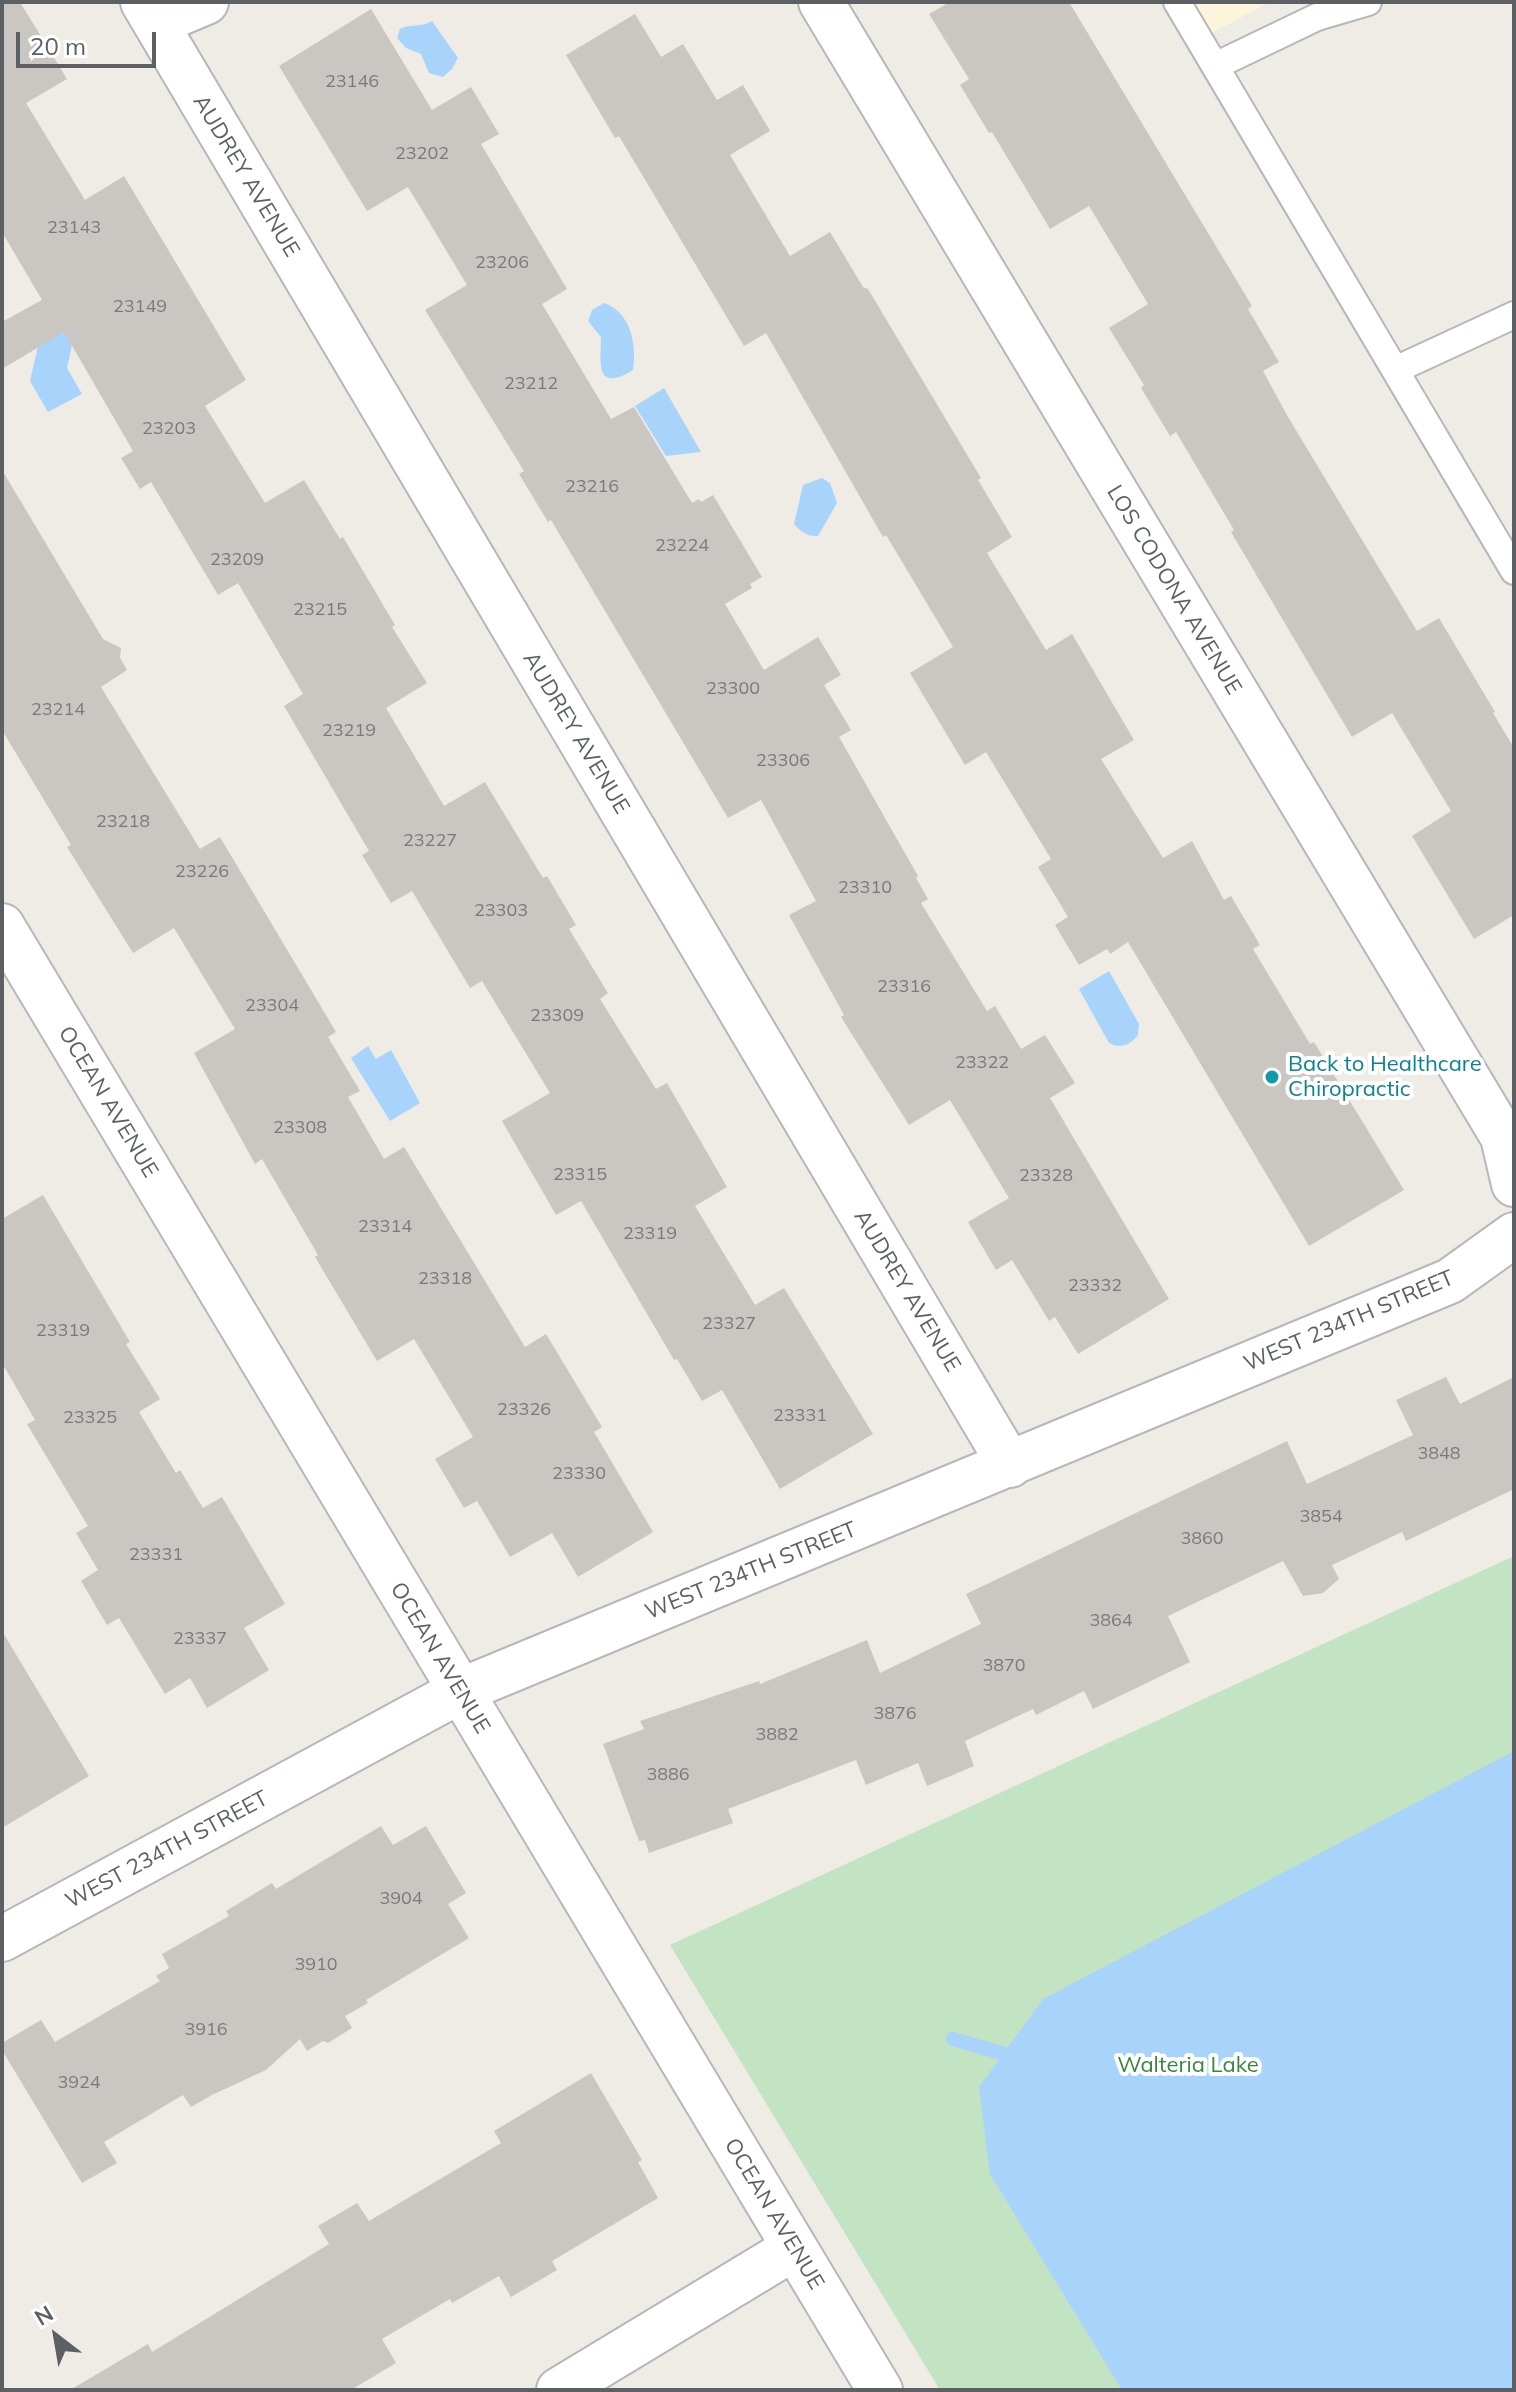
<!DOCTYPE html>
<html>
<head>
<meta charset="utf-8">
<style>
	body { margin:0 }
	#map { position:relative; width:1516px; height:2392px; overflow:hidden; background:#eeece4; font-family:Mulish,sans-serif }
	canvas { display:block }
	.frame { position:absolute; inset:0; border:4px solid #5c6064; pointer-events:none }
	.north { position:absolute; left:16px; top:2296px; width:80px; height:80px; -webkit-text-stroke:6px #fff; paint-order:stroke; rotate:329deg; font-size:22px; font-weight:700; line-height:32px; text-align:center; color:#5c6064 }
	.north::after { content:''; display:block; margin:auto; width:28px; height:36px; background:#5c6064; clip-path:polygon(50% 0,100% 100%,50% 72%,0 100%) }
	.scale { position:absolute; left:16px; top:32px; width:140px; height:36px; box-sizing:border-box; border:4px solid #5c6064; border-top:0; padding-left:10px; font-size:24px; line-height:28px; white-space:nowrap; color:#5c6064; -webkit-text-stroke:6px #fff; paint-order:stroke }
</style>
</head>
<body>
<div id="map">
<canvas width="1516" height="2392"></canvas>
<div class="frame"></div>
<div class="north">N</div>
<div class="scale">20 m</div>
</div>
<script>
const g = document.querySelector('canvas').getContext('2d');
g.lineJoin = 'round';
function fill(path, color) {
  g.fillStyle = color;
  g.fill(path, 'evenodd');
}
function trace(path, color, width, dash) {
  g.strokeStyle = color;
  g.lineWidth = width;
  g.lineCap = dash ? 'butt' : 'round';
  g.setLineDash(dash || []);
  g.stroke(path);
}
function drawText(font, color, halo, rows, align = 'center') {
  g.font = font + ' Mulish,sans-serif';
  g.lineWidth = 8;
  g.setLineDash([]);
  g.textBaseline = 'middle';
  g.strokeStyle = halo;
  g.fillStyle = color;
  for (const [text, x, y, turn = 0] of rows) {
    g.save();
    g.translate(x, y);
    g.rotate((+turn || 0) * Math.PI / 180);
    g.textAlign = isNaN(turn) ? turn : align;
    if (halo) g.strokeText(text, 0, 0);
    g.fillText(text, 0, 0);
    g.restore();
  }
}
const commercial = new Path2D(`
	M 1191,2 L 1270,2 L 1210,34 Z`);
const green = new Path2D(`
	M 1514,1556 L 1514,2390 L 940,2390 L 670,1945 Z`);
const water = new Path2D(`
	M 432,21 L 458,58 L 452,69 L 443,77 L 429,73 L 421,54 L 406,48 L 397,38 L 400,29 C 411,23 422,28 432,21 Z
	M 604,303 C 631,312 637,345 633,370 C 594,394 601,361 601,337 L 588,321 L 592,310 Z
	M 43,324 L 75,331 L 67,368 L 82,394 L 48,412 L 30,381 Z
	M 664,388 L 701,452 L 666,456 L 635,406 Z
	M 822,478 L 830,483 L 837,503 L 818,536 C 808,537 800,531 794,524 L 803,485 Z
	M 1109,971 L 1139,1024 L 1138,1035 C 1130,1045 1121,1049 1109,1043 L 1079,989 Z
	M 368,1046 L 376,1059 L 391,1050 L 420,1103 L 390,1121 L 351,1058 Z
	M 1514,1751 L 1514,2390 L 1122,2390 L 990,2174 L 979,2087 L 1043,1999 Z`);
const stream = new Path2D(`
	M 953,2039 L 1022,2059`);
const building = new Path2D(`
	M 2,2 L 20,2 L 67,79 L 26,103 L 85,200 L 124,176 L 246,380 L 205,406 L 265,503 L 304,480 L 340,539 L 343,537 L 395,625 L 392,627 L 427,683 L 386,708 L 444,806 L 485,782 L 543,878 L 547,876 L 576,925 L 569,929 L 608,993 L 600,999 L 656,1089 L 667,1083 L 727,1187 L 695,1206 L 755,1305 L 784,1288 L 873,1434 L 780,1489 L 722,1390 L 702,1401 L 677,1359 L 674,1360 L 581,1201 L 556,1215 L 502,1121 L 550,1093 L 482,981 L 470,988 L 412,891 L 391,903 L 362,855 L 369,851 L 284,706 L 303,694 L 238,583 L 218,595 L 151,482 L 140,489 L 121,458 L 133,451 L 64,332 L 2,369 L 2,322 L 42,300 L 2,232 Z
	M 950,2 L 1069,2 L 1252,306 L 1248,309 L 1279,362 L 1263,371 L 1288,417 L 1417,631 L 1439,618 L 1495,712 L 1493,713 L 1514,748 L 1514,915 L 1474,939 L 1412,836 L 1451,811 L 1392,713 L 1352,737 L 1231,532 L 1234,530 L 1176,432 L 1170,436 L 1141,388 L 1144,385 L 1109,328 L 1148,304 L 1089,206 L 1050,229 L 992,132 L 989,133 L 960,85 L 969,79 L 929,14 Z
	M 371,9 L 432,110 L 471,87 L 499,134 L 481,144 L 567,289 L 542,304 L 611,419 L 634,407 L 692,503 L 699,499 L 701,502 L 713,495 L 762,577 L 750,584 L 752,588 L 725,604 L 764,670 L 818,637 L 841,675 L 824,685 L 851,730 L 839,737 L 918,876 L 916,878 L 928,899 L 921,903 L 987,1011 L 995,1006 L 1021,1049 L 1045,1035 L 1075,1083 L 1050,1098 L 1169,1299 L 1078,1354 L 1055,1317 L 1049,1321 L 1012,1260 L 996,1270 L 968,1222 L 1009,1198 L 950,1100 L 909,1125 L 841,1017 L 844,1015 L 789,915 L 816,901 L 761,800 L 728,818 L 551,520 L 548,522 L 519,474 L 524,471 L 425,310 L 467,285 L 408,187 L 367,211 L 279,66 Z
	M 635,14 L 661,57 L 683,44 L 717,100 L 743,85 L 770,131 L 730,155 L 790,256 L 830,232 L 863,287 L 868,289 L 981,478 L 978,480 L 1012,537 L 987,553 L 1046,650 L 1072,634 L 1134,740 L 1101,759 L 1163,858 L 1192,841 L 1224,900 L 1231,896 L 1260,945 L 1253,949 L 1310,1044 L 1314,1042 L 1404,1190 L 1309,1246 L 1128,942 L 1110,954 L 1107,949 L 1079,965 L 1055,925 L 1068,917 L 1038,867 L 1051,859 L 986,752 L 965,765 L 910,673 L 953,647 L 886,535 L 883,537 L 766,333 L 744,346 L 619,136 L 615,138 L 566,55 Z
	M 2,470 L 103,639 L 121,648 L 120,658 L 127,670 L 101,687 L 200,849 L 220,837 L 336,1032 L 328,1037 L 360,1091 L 348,1097 L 384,1159 L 404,1147 L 525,1347 L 546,1334 L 602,1427 L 594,1432 L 653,1532 L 578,1577 L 552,1533 L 510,1557 L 477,1501 L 464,1508 L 435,1459 L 473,1437 L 414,1339 L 377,1361 L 315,1257 L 318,1255 L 262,1159 L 255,1164 L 194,1053 L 235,1029 L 174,928 L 133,953 L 67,847 L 71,845 L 2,730 Z
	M 43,1195 L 130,1342 L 126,1344 L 160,1399 L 139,1412 L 176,1473 L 180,1470 L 203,1508 L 222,1497 L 285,1604 L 244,1628 L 269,1670 L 207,1708 L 190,1678 L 165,1694 L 119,1618 L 107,1625 L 81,1581 L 98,1570 L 76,1533 L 88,1526 L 27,1424 L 35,1420 L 2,1363 L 2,1219 Z
	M 1446,1377 L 1460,1404 L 1514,1377 L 1514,1489 L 1406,1541 L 1402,1532 L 1332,1565 L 1339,1579 L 1323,1593 L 1303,1596 L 1283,1561 L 1168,1616 L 1190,1662 L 1093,1709 L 1084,1691 L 1036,1715 L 1033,1709 L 965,1741 L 974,1766 L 927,1786 L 918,1763 L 866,1785 L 856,1760 L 728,1809 L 733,1823 L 649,1853 L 645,1840 L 639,1841 L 603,1744 L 644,1729 L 640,1721 L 759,1681 L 760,1684 L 867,1640 L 880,1673 L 981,1624 L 966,1594 L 1287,1441 L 1307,1484 L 1413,1435 L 1396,1400 Z
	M 2,1631 L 89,1776 L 2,1828 Z
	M 381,1826 L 393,1845 L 426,1826 L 466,1893 L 448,1904 L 469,1938 L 366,2000 L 368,2003 L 345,2016 L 352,2028 L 328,2043 L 323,2041 L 307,2051 L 300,2039 L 266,2070 L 212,2095 L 191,2107 L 183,2095 L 104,2142 L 117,2163 L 82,2183 L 2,2050 L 2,2043 L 41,2020 L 55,2042 L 160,1981 L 156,1976 L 169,1968 L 162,1954 L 229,1916 L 226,1911 L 272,1883 L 276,1889 Z
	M 591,2073 L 642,2160 L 638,2162 L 658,2198 L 552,2261 L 557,2270 L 511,2297 L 499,2276 L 452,2303 L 450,2299 L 382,2339 L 396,2363 L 351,2390 L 70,2390 L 148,2344 L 152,2352 L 329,2244 L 318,2226 L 357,2203 L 369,2221 L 501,2143 L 494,2131 Z`);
const service = new Path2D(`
	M 1177,2 L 1514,571
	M 1215,66 L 1317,17 L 1368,2
	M 1395,370 L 1514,315`);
const minor = new Path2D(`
	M 143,2 L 1010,1465
	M 821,2 L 1503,1137 L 1514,1184
	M 156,23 L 206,2
	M 2,1939 L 460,1691 L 1450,1281 L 1514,1235
	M 559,2390 L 794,2248`);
const tertiary = new Path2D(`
	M 2,926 L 880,2390`);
const markers = [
	[1272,1077,8,"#0f9aa8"]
];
const numberNames = [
	["23146",352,82],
	["23202",422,154],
	["23143",74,228],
	["23206",502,263],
	["23149",140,307],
	["23212",531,384],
	["23203",169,429],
	["23216",592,487],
	["23224",682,546],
	["23209",237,560],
	["23215",320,610],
	["23300",733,689],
	["23214",58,710],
	["23219",349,731],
	["23306",783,761],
	["23218",123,822],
	["23227",430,841],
	["23226",202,872],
	["23310",865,888],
	["23303",501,911],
	["23316",904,987],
	["23304",272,1006],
	["23309",557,1016],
	["23322",982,1063],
	["23308",300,1128],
	["23315",580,1175],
	["23328",1046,1176],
	["23314",385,1227],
	["23319",650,1234],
	["23318",445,1279],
	["23332",1095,1286],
	["23327",729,1324],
	["23319",63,1331],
	["23326",524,1410],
	["23331",800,1416],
	["23325",90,1418],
	["3848",1439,1454],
	["23330",579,1474],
	["3854",1321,1517],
	["3860",1202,1539],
	["23331",156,1555],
	["3864",1111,1621],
	["23337",200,1639],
	["3870",1004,1666],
	["3876",895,1714],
	["3882",777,1735],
	["3886",668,1775],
	["3904",401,1899],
	["3910",316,1965],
	["3916",206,2030],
	["3924",79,2083]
];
const streetNames = [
	["AUDREY AVENUE",246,176,59],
	["LOS CODONA AVENUE",1174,590,59],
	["AUDREY AVENUE",576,733,59],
	["OCEAN AVENUE",108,1102,59],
	["AUDREY AVENUE",907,1291,59],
	["WEST 234TH STREET",1349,1321,-23],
	["WEST 234TH STREET",751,1571,-22],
	["OCEAN AVENUE",440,1658,59],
	["WEST 234TH STREET",167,1850,-28],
	["OCEAN AVENUE",774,2214,59]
];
const cultureNames = [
	["Back to Healthcare",1288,1064],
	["Chiropractic",1288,1089]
];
const parkNames = [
	["Walteria Lake",1188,2065]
];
fill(commercial, '#fcf5db');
fill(green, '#c2e4c3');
fill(water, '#a8d4fb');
trace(stream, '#a8d4fb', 14);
fill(building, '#cac7c2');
trace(service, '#b5b7bb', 30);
trace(minor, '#b5b7bb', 48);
trace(tertiary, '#b5b7bb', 48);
trace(service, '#fff', 26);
trace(minor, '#fff', 44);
trace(tertiary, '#fff', 44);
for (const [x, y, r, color] of markers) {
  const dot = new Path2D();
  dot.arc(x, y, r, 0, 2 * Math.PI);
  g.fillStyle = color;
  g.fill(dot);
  trace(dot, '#fff', 3);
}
drawText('18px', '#787a7c', null, numberNames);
drawText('22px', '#5c6064', '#fff', streetNames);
drawText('22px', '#0d838f', '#fff', cultureNames, 'left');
drawText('22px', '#3a8640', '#fff', parkNames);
</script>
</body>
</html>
